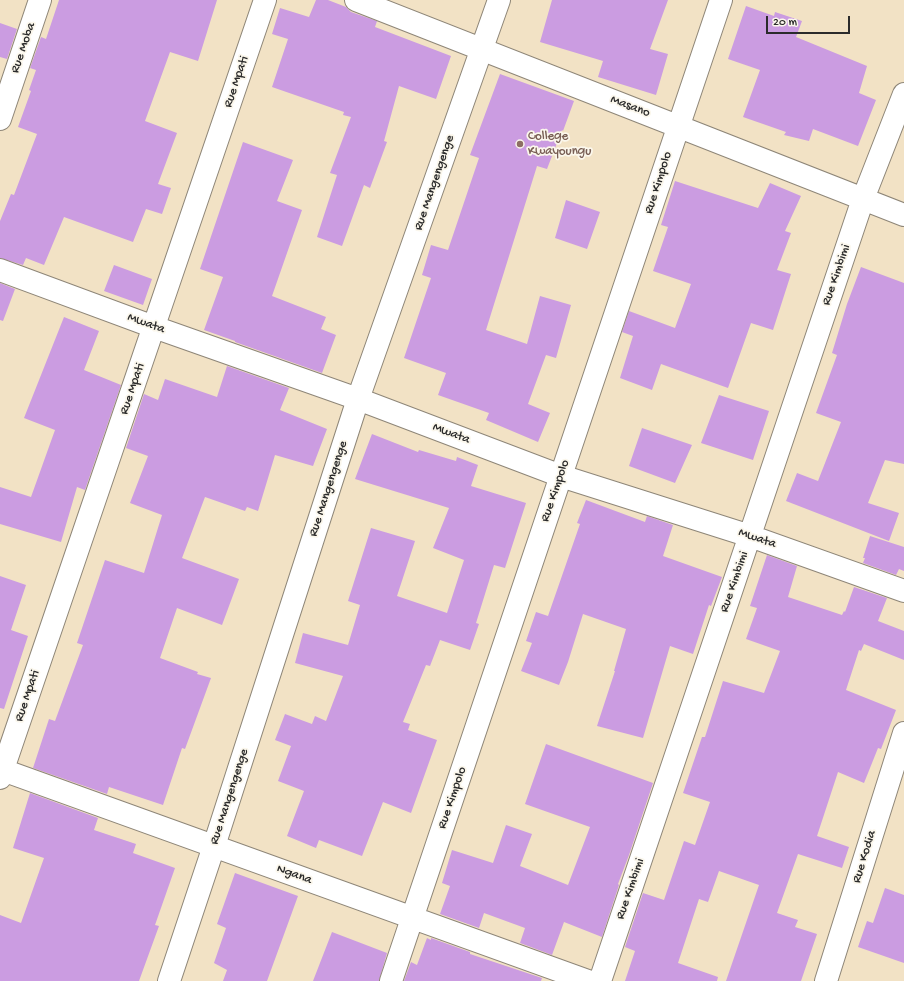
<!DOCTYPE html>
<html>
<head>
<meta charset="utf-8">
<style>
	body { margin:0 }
	#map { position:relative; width:904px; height:981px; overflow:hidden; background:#f2e2c5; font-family:"Gochi Hand",sans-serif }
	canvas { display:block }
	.scale { position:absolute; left:766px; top:16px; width:84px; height:18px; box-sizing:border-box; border:2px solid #2b2b2b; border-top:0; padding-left:5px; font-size:12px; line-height:14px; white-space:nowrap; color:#2b2b2b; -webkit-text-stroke:3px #fbf7ec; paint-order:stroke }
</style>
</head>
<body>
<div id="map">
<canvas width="904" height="981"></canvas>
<div class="scale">20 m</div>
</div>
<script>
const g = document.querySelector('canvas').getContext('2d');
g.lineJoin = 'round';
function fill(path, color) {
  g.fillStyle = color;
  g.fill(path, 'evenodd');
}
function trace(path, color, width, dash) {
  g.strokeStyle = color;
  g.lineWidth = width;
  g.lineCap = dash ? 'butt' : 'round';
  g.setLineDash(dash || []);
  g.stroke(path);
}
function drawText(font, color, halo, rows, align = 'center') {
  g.font = font + ' "Gochi Hand",sans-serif';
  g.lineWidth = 3.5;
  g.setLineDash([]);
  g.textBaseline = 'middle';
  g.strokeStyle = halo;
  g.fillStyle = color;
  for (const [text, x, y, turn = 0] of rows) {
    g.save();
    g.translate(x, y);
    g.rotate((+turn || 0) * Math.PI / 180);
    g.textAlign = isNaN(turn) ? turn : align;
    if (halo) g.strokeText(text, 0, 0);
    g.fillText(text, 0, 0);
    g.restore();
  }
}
const building = new Path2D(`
	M 59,0 L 217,0 L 198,61 L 170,52 L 145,121 L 177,133 L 158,184 L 171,188 L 162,214 L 146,209 L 133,242 L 64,217 L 44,265 L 26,258 L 23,265 L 0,258 L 0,221 L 11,194 L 14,195 L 37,134 L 18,127 L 31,91 L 29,90 L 36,70 L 30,68 L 41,37 L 46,39 Z
	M 316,0 L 328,0 L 346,7 L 351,12 L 377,21 L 375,27 L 451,56 L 436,99 L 399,86 L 384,141 L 387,142 L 370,188 L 364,185 L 342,246 L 317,237 L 337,175 L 330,173 L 351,117 L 343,115 L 344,112 L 272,87 L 288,39 L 272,34 L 280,8 L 309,17 Z
	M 552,0 L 668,0 L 650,49 L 668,54 L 656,95 L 598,77 L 603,61 L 540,42 Z
	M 746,6 L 774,16 L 775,12 L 802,21 L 796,37 L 867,66 L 859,93 L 876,100 L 858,146 L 813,129 L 809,141 L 784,135 L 786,132 L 743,117 L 760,70 L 728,59 Z
	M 0,23 L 17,29 L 7,59 L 0,57 Z
	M 500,74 L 574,101 L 563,131 L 562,130 L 547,169 L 537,166 L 486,330 L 527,344 L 540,296 L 571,305 L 556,358 L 546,355 L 528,404 L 550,413 L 538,442 L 486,420 L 489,413 L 438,395 L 446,373 L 404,358 L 431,278 L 422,275 L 431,245 L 448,250 L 479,158 L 470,155 Z
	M 243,142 L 293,160 L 277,201 L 302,210 L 272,296 L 326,317 L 321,329 L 336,335 L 322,373 L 235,342 L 235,341 L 204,330 L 223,277 L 200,269 Z
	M 675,181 L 758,208 L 770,183 L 801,196 L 785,231 L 791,233 L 777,270 L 791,274 L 773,330 L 751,323 L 728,388 L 661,364 L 652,390 L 620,378 L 633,336 L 622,332 L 629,311 L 675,328 L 691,284 L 653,271 L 668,227 L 661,225 Z
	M 566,200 L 600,212 L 587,249 L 555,238 Z
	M 114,265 L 152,279 L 143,305 L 104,291 Z
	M 861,267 L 904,283 L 904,464 L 885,460 L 868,503 L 899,513 L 889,541 L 786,501 L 797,473 L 818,481 L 841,422 L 816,413 L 837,355 L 832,353 L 847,304 Z
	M 0,283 L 15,289 L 3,321 L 0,320 Z
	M 64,317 L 99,331 L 84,370 L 121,385 L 85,490 L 77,487 L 61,542 L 0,524 L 0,487 L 31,497 L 55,430 L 24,418 Z
	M 227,366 L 289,388 L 280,410 L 327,429 L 313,466 L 275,455 L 258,511 L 247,507 L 245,511 L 205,497 L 182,558 L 239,579 L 222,625 L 177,608 L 160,658 L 198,672 L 197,674 L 211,678 L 185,749 L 182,748 L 163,805 L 109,787 L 107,794 L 33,768 L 49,719 L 55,721 L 83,645 L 77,643 L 105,560 L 144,573 L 162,515 L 130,503 L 148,456 L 126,448 L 144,394 L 158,400 L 165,379 L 217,397 Z
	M 719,395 L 769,411 L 753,460 L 701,443 Z
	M 642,428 L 692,445 L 675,483 L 629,466 Z
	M 372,434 L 418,452 L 419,450 L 456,461 L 457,457 L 478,465 L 471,486 L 526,503 L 505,568 L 494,565 L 476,623 L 479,624 L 470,650 L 440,640 L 430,666 L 426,665 L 403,722 L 410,724 L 408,730 L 437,740 L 411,813 L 383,802 L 362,856 L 319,840 L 316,848 L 287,836 L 304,791 L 278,781 L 291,746 L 275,740 L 285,714 L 312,724 L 315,716 L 326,721 L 343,676 L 295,663 L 303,633 L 348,645 L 360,605 L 348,601 L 371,528 L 415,541 L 397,596 L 447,613 L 464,560 L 433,548 L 449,508 L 355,479 Z
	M 586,500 L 645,522 L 647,516 L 673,525 L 663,556 L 722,577 L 711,606 L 709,605 L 693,654 L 670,646 L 643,738 L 597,726 L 615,671 L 614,671 L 626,629 L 583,614 L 568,662 L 559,685 L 521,671 L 532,643 L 526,641 L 536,612 L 548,616 L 580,524 L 577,523 Z
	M 870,536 L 904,547 L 904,571 L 899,569 L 896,575 L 863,563 L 865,558 L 863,558 Z
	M 767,555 L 797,566 L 788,597 L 842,615 L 844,611 L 845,612 L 854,587 L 887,598 L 878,621 L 904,631 L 904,660 L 864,644 L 861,651 L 859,650 L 846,690 L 896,710 L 881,749 L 878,748 L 864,783 L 838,772 L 817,836 L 849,847 L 842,868 L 798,854 L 777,913 L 798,920 L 795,927 L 817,934 L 801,981 L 726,981 L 759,885 L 719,871 L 708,902 L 699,899 L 678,963 L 718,977 L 717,981 L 625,981 L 635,951 L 625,947 L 643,893 L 664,900 L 684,841 L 695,845 L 710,802 L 683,793 L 702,737 L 705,737 L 723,681 L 764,693 L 780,651 L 746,639 L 757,608 L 750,606 Z
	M 0,576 L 26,585 L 11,630 L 28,636 L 4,709 L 0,708 Z
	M 546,744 L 653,783 L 629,855 L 618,884 L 619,885 L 602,937 L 564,922 L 552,955 L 520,943 L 525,928 L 484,913 L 479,928 L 440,914 L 450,886 L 442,883 L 452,850 L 493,863 L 506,825 L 532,834 L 520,866 L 568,885 L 590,827 L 525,804 Z
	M 30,793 L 98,818 L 94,830 L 136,844 L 133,853 L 175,868 L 155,925 L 159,926 L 139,981 L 0,981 L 0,915 L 21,923 L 44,858 L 13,848 Z
	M 235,873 L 298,896 L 267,981 L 223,981 L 227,970 L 214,963 L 226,928 L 217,924 Z
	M 885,888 L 904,895 L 904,963 L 858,947 L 867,921 L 873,923 Z
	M 332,932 L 387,953 L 379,981 L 313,981 Z
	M 427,938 L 431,940 L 431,938 L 470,952 L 470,954 L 542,978 L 541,981 L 404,981 L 411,962 L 417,965 Z`);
const minor = new Path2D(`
	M 356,0 L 904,215
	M 0,119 L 40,0
	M 0,270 L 154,327 L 358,399 L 561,476 L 750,536 L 904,591
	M 0,769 L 588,981
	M 0,778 L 265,0
	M 169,981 L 214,846 L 358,399 L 499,0
	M 391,981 L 721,0
	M 600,981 L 863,199 L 904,94
	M 826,981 L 904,733`);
const markers = [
	[520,144,4,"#8d6e63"]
];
const streetNames = [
	["Rue Moba",24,48,-71],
	["Rue Mpati",237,82,-71],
	["Masano",630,107,21],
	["Rue Mangengenge",435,183,-71],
	["Rue Kimpolo",659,183,-72],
	["Rue Kimbimi",837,275,-71],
	["Mwata",146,324,20],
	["Rue Mpati",133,389,-71],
	["Mwata",451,434,21],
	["Rue Mangengenge",329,489,-72],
	["Rue Kimpolo",556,491,-71],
	["Mwata",757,539,19],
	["Rue Kimbimi",735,582,-71],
	["Rue Mpati",28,696,-71],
	["Rue Mangengenge",230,797,-72],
	["Rue Kimpolo",453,798,-71],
	["Rue Kodia",865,857,-73],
	["Ngana",294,875,20],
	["Rue Kimbimi",631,889,-71]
];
const educationNames = [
	["College",528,137],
	["Kwayoungu",528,152]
];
fill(building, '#cb9ce1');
trace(minor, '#8e8678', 24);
trace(minor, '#fff', 22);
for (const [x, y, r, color] of markers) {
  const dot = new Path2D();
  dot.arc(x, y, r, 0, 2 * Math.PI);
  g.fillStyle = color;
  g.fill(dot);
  trace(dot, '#fbf7ec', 1.5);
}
drawText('13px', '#2b2b2b', '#fbf7ec', streetNames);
drawText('13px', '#785e54', '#fbf7ec', educationNames, 'left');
</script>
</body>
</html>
